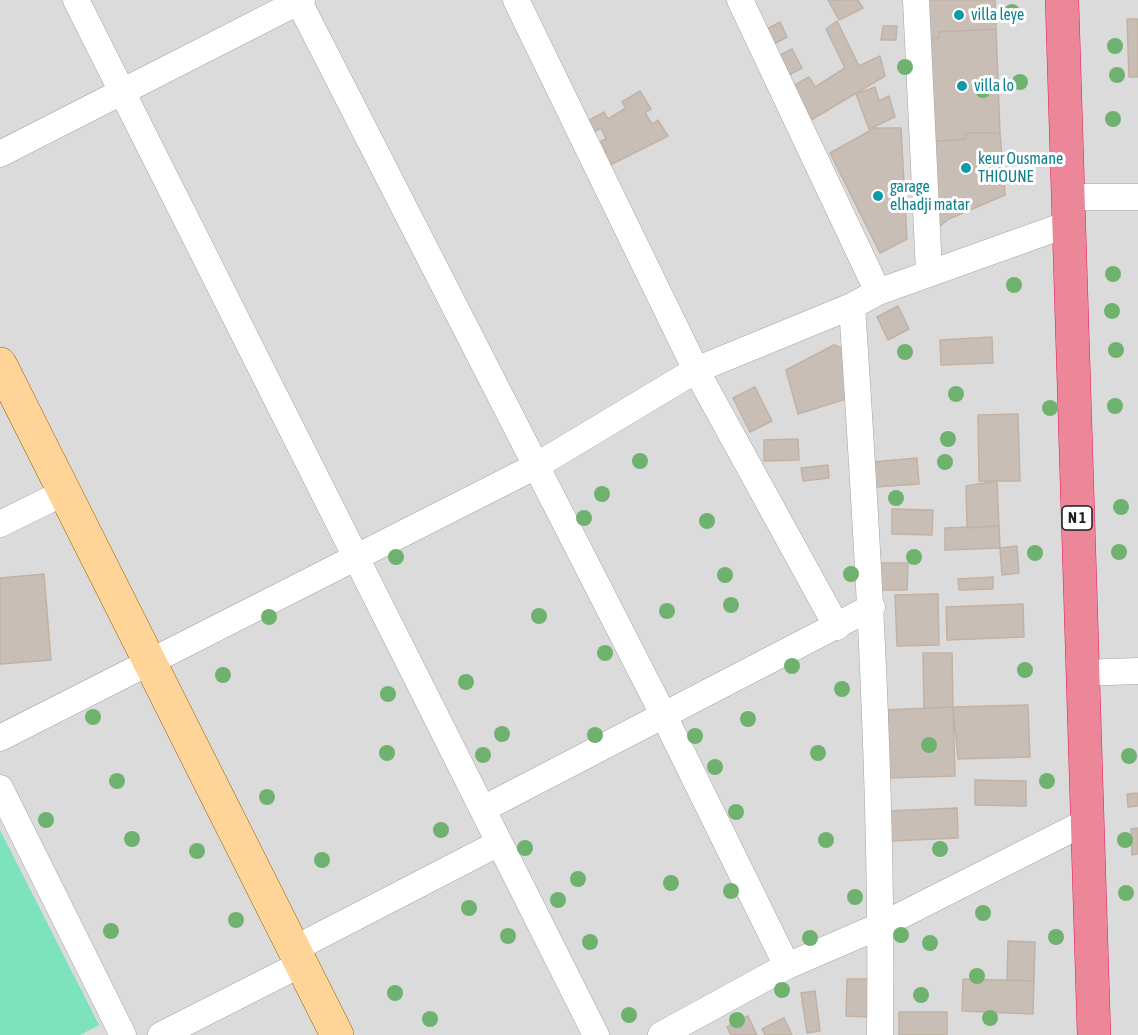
<!DOCTYPE html>
<html>
<head>
<meta charset="utf-8">
<style>
	body { margin:0 }
	canvas { display:block; background:#f0ece3 }
</style>
</head>
<body>
<canvas width="1138" height="1035"></canvas>
<script>
const g = document.querySelector('canvas').getContext('2d');
g.lineJoin = 'round';
function fill(path, color) {
  g.fillStyle = color;
  g.fill(path, 'evenodd');
}
function trace(path, color, width, dash) {
  g.strokeStyle = color;
  g.lineWidth = width;
  g.lineCap = dash ? 'butt' : 'round';
  g.setLineDash(dash || []);
  g.stroke(path);
}
function drawText(font, color, halo, rows, align = 'center') {
  g.font = font + ' "Asap Condensed",sans-serif';
  g.lineWidth = 6;
  g.setLineDash([]);
  g.textBaseline = 'middle';
  g.strokeStyle = halo;
  g.fillStyle = color;
  for (const [text, x, y, turn = 0] of rows) {
    g.save();
    g.translate(x, y);
    g.rotate((+turn || 0) * Math.PI / 180);
    g.textAlign = isNaN(turn) ? turn : align;
    if (halo) g.strokeText(text, 0, 0);
    g.fillText(text, 0, 0);
    g.restore();
  }
}
const residential = new Path2D(`
	M 0,0 L 1138,0 L 1138,1035 L 0,1035 Z`);
const pitch = new Path2D(`
	M 0,830 L 99,1025 L 80,1035 L 0,1035 Z`);
const building = new Path2D(`
	M 828,0 L 858,0 L 863,8 L 839,20 Z
	M 920,0 L 995,0 L 996,29 L 939,32 L 939,38 L 924,39 Z
	M 1127,19 L 1138,19 L 1138,77 L 1129,77 Z
	M 837,21 L 859,66 L 880,56 L 885,76 L 811,120 L 793,86 L 809,77 L 815,87 L 845,68 L 826,29 Z
	M 780,22 L 787,37 L 774,44 L 767,29 Z
	M 883,26 L 897,26 L 896,40 L 881,40 Z
	M 996,29 L 1000,133 L 966,133 L 965,139 L 929,142 L 924,39 L 939,38 L 939,32 Z
	M 792,49 L 802,68 L 789,75 L 778,56 Z
	M 875,87 L 879,101 L 889,96 L 895,117 L 869,129 L 856,94 Z
	M 640,91 L 651,109 L 645,113 L 652,124 L 658,120 L 668,136 L 610,165 L 603,154 L 606,152 L 601,141 L 606,139 L 601,128 L 594,132 L 588,121 L 604,112 L 608,119 L 626,108 L 622,102 Z
	M 875,128 L 901,128 L 907,239 L 880,253 L 830,153 Z
	M 966,133 L 1000,133 L 1005,195 L 949,219 L 940,226 L 932,219 L 929,142 L 965,139 Z
	M 898,306 L 909,329 L 888,340 L 877,317 Z
	M 992,337 L 993,363 L 941,365 L 940,340 Z
	M 834,345 L 842,348 L 846,399 L 798,414 L 786,370 Z
	M 755,387 L 772,421 L 750,432 L 733,398 Z
	M 1018,414 L 1020,481 L 979,481 L 978,415 Z
	M 798,439 L 799,460 L 764,461 L 764,440 Z
	M 917,458 L 919,484 L 875,487 L 873,462 Z
	M 828,465 L 829,478 L 803,481 L 801,468 Z
	M 997,481 L 999,526 L 967,528 L 966,486 Z
	M 892,509 L 933,510 L 932,535 L 892,534 Z
	M 999,526 L 1000,548 L 945,550 L 945,528 Z
	M 1017,546 L 1019,573 L 1002,575 L 1000,548 Z
	M 879,563 L 908,563 L 907,590 L 878,590 Z
	M 44,574 L 51,660 L 0,664 L 0,578 Z
	M 993,577 L 993,589 L 959,590 L 958,579 Z
	M 938,594 L 939,645 L 897,646 L 895,595 Z
	M 1023,604 L 1024,637 L 947,640 L 946,607 Z
	M 923,653 L 952,653 L 953,707 L 924,708 Z
	M 1028,705 L 1030,757 L 958,759 L 953,707 Z
	M 953,707 L 955,776 L 887,778 L 885,710 Z
	M 975,780 L 1026,781 L 1026,806 L 975,805 Z
	M 1138,793 L 1138,806 L 1128,807 L 1127,794 Z
	M 957,808 L 958,838 L 891,841 L 889,811 Z
	M 1138,828 L 1138,854 L 1132,855 L 1131,829 Z
	M 1008,941 L 1035,942 L 1034,981 L 1007,980 Z
	M 847,979 L 870,979 L 870,1017 L 846,1016 Z
	M 963,979 L 1034,981 L 1033,1014 L 962,1011 Z
	M 815,991 L 820,1031 L 807,1033 L 801,993 Z
	M 899,1012 L 947,1012 L 947,1035 L 899,1035 Z
	M 748,1016 L 757,1035 L 731,1035 L 727,1027 Z
	M 784,1018 L 792,1035 L 765,1035 L 762,1029 Z`);
const minor = new Path2D(`
	M 76,0 L 596,1035
	M 298,0 L 664,716 L 787,966
	M 516,0 L 696,370 L 837,627
	M 740,0 L 878,292
	M 916,0 L 929,272
	M 0,154 L 302,0
	M 1068,197 L 1138,197
	M 852,306 C 868,549 883,792 880,1035
	M 0,524 L 65,492
	M 1081,673 L 1138,671
	M 0,738 L 536,466 L 696,370 L 852,306 L 878,292 L 1068,224
	M 0,788 L 123,1035
	M 483,809 L 872,607
	M 294,949 L 499,843
	M 161,1035 L 301,964
	M 661,1035 L 787,966 L 882,925 L 1086,822`);
const major = new Path2D(`
	M 0,364 L 337,1035`);
const highway = new Path2D(`
	M 1062,0 L 1094,1035`);
const trees = [
	[1012,12],
	[1115,46],
	[905,67],
	[1117,75],
	[1020,82],
	[983,90],
	[1113,119],
	[1113,274],
	[1014,285],
	[1112,311],
	[1116,350],
	[905,352],
	[956,394],
	[1115,406],
	[1050,408],
	[948,439],
	[640,461],
	[945,462],
	[602,494],
	[896,498],
	[1121,507],
	[584,518],
	[707,521],
	[1119,552],
	[1035,553],
	[396,557],
	[914,557],
	[851,574],
	[725,575],
	[731,605],
	[667,611],
	[539,616],
	[269,617],
	[605,653],
	[792,666],
	[1025,670],
	[223,675],
	[466,682],
	[842,689],
	[388,694],
	[93,717],
	[748,719],
	[502,734],
	[595,735],
	[695,736],
	[929,745],
	[387,753],
	[818,753],
	[483,755],
	[1129,756],
	[715,767],
	[117,781],
	[1047,781],
	[267,797],
	[736,812],
	[46,820],
	[441,830],
	[132,839],
	[826,840],
	[1125,840],
	[525,848],
	[940,849],
	[197,851],
	[322,860],
	[578,879],
	[671,883],
	[731,891],
	[1126,893],
	[855,897],
	[558,900],
	[469,908],
	[983,913],
	[236,920],
	[111,931],
	[901,935],
	[508,936],
	[1056,937],
	[810,938],
	[590,942],
	[930,943],
	[977,976],
	[782,990],
	[395,993],
	[921,995],
	[629,1015],
	[990,1018],
	[430,1019],
	[737,1020]
];
const markers = [
	[959,15,6,"#0f9aa8"],
	[962,86,6,"#0f9aa8"],
	[966,168,6,"#0f9aa8"],
	[878,196,6,"#0f9aa8"]
];
const shields = [
	[1077,518,30]
];
const shieldNames = [
	["N 1",1077,518]
];
const cultureNames = [
	["villa leye",971,15],
	["villa lo",974,86],
	["keur Ousmane",978,159],
	["THIOUNE",978,177],
	["garage",890,187],
	["elhadji matar",890,205]
];
fill(residential, '#dcdbdb');
fill(pitch, '#7de3bc');
fill(building, '#c8beb6');
trace(building, '#c2b2a5', 1.5);
trace(minor, '#a5a5a5', 27);
trace(major, '#986700', 34);
trace(highway, '#e41a5e', 34);
trace(minor, '#fff', 26);
trace(major, '#ffd499', 33);
trace(highway, '#eb8799', 33);
g.fillStyle = '#6fb270';
for (const [x, y] of trees) {
  g.beginPath();
  g.arc(x, y, 8, 0, 2 * Math.PI);
  g.fill();
}
for (const [x, y, r, color] of markers) {
  const dot = new Path2D();
  dot.arc(x, y, r, 0, 2 * Math.PI);
  g.fillStyle = color;
  g.fill(dot);
  trace(dot, '#fff', 2);
}
for (const [x, y, w] of shields) {
  const box = new Path2D();
  box.roundRect(x - w / 2, y - 12, w, 24, 4.5);
  g.fillStyle = '#fff';
  g.fill(box);
  trace(box, '#1e1e1e', 1.5);
}
drawText('bold 15px', '#1e1e1e', null, shieldNames);
drawText('16px', '#0d838f', '#fff', cultureNames, 'left');
</script>
</body>
</html>
